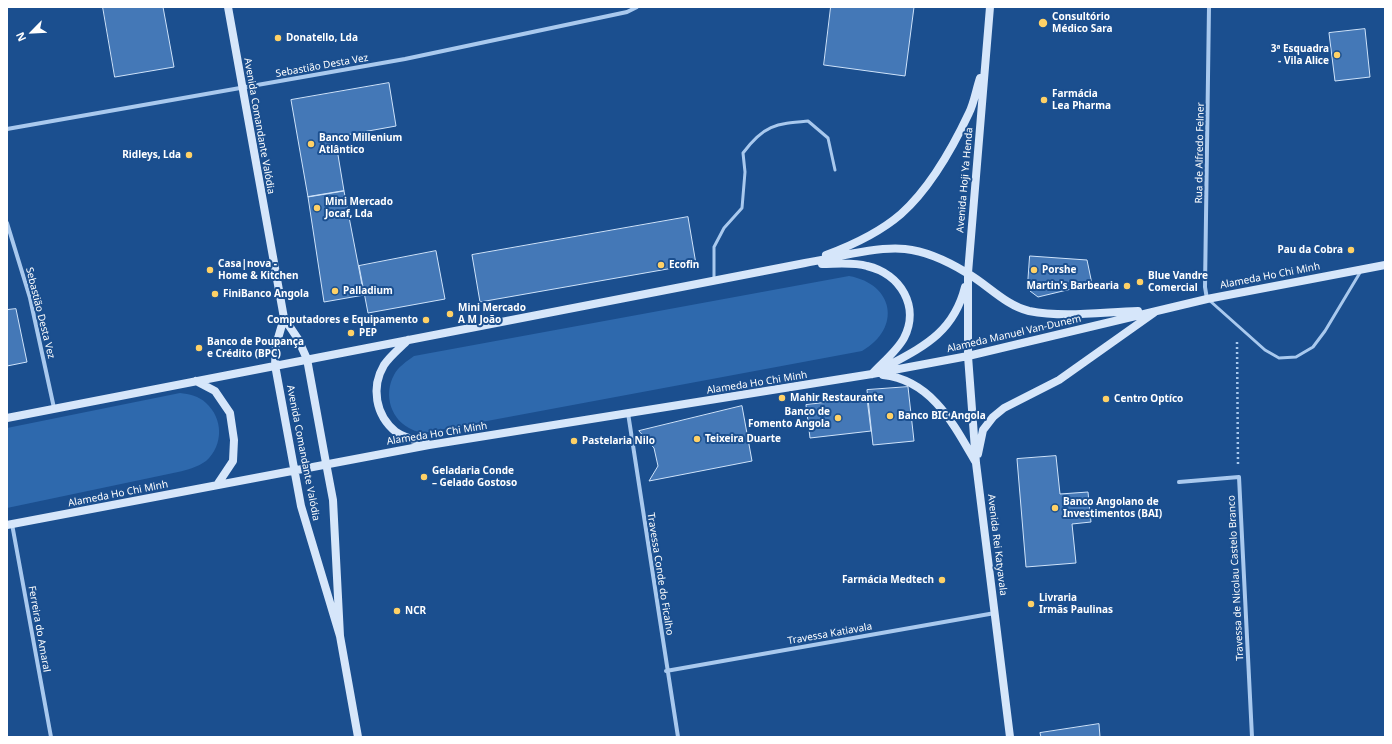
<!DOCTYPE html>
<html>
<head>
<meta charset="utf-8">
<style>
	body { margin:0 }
	#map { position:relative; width:1392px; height:744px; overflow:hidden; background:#1b4f8f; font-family:"Noto Sans",sans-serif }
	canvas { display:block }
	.frame { position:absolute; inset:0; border:8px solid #fff; pointer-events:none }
	.north { position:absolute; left:12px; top:12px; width:40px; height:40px; -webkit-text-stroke:3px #1b4f8f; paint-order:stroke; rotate:246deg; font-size:11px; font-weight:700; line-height:16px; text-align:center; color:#fff }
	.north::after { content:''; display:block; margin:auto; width:14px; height:18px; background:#fff; clip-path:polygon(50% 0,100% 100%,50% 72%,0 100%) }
</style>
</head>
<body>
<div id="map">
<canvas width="1392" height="744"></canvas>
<div class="frame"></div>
<div class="north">N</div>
</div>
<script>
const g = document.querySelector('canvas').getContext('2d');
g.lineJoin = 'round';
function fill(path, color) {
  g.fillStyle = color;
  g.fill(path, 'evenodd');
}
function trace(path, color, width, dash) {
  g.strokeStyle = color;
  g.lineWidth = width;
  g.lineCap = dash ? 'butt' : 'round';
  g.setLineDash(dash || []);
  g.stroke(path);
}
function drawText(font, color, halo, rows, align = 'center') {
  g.font = font + ' "Noto Sans",sans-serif';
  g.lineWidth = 4;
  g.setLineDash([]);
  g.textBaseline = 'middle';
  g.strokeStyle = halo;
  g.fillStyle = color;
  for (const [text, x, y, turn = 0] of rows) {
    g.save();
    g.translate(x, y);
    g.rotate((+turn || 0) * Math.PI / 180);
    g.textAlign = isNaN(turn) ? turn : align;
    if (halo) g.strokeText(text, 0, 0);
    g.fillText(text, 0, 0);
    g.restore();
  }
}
const green = new Path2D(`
	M 849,276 C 894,284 902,328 862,351 L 428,432 C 424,432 417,432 413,430 C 391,421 383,395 394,375 C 398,367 407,361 414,356 Z
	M 180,393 C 189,394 199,396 206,403 C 223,418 224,445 206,461 C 198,467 187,470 178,472 L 7,508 L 7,428 Z`);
const building = new Path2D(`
	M 103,7 L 163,7 L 174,67 L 115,77 Z
	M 831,7 L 914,7 L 905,76 L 824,65 Z
	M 1365,29 L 1370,77 L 1335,81 L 1329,33 Z
	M 389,83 L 396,126 L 335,137 L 344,191 L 308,197 L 291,100 Z
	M 344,191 L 364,295 L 324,302 L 308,197 Z
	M 688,217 L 696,264 L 480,302 L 472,255 Z
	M 436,251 L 445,299 L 368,313 L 359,266 Z
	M 1030,256 L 1087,260 L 1092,284 L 1038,297 L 1030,291 L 1028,280 Z
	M 16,309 L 27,362 L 7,366 L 7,310 Z
	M 908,387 L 914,441 L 873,445 L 867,390 Z
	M 867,398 L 871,431 L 810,438 L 806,405 Z
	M 742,406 L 752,461 L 649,481 L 658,466 L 654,448 L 639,431 Z
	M 1056,456 L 1060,494 L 1088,492 L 1091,522 L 1072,524 L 1076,563 L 1026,567 L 1017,459 Z
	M 1099,724 L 1100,737 L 1041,737 L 1040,733 Z`);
const path = new Path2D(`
	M 1237,342 L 1238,465`);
const lane = new Path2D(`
	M 714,279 L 714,247 L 724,228 L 742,208 L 745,172 L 743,153 C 764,125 775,124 808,121 L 828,138 L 835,170
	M 1209,300 L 1265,350 L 1279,358 L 1296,357 L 1313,347 L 1325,331 L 1361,271`);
const street = new Path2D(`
	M 7,129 L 405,59 L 627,12 L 637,7
	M 7,223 L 30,298 L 54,408
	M 1207,299 L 1205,287 L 1209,7
	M 628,413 L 678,737
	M 1179,482 L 1239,477 L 1252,737
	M 12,524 L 51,737
	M 666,671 L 995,613`);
const secondary = new Path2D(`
	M 228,7 L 284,318 L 298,339 L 307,359 L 326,463 L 333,500 L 340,636
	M 990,7 L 968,273 L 968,356 L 976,463 L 1010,737
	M 826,255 C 853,245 879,233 901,214 C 929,189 953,147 969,113 C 974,103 976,90 980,78
	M 822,264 C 836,264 853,262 867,266 C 901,274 920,307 904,338 C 897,351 882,363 872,374
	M 284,318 L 276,345 L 275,365 L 301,506 L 340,636 L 358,737
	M 408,340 C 400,348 390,356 384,365 C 371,387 375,415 396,432 C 404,438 418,441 428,444
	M 880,370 C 920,348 953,335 965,287
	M 883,375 C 931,380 953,423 975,461
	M 196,381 L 215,391 L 230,413 L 234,440 L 233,461 L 217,485
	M 7,418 L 805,263 C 834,258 876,246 905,249 C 926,251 949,262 967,273 C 988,285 1005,305 1029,311 C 1064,318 1103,312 1138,311
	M 978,454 L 983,430 L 993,417 L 1004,408 L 1059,380 L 1155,312
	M 7,525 L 429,445 L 872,374 L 968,356 L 1207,299 L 1385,265`);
const markers = [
	[1043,23,5,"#ffd166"],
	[278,38,4,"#ffd166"],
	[1337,55,4,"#ffd166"],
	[1044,100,4,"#ffd166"],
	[311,144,4,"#ffd166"],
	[189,155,4,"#ffd166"],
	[317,208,4,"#ffd166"],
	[1351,250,4,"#ffd166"],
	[661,265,4,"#ffd166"],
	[210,270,4,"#ffd166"],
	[1034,270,4,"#ffd166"],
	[1140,282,4,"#ffd166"],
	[1127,286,4,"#ffd166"],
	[335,291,4,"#ffd166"],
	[215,294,4,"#ffd166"],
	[450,314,4,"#ffd166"],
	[426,320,4,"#ffd166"],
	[351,333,4,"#ffd166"],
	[199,348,4,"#ffd166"],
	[782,398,4,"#ffd166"],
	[1106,399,4,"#ffd166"],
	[890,416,4,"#ffd166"],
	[838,418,4,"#ffd166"],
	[697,439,4,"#ffd166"],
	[574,441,4,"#ffd166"],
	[424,477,4,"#ffd166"],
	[1055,508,4,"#ffd166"],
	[942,580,4,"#ffd166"],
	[1031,604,4,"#ffd166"],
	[397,611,4,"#ffd166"]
];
const poiNames = [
	["Consultório",1052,17],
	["Médico Sara",1052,29],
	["Donatello, Lda",286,38],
	["3ª Esquadra",1329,49,"right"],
	["- Vila Alice",1329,61,"right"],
	["Farmácia",1052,94],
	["Lea Pharma",1052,106],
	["Banco Millenium",319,138],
	["Atlântico",319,150],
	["Ridleys, Lda",181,155,"right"],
	["Mini Mercado",325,202],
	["Jocaf, Lda",325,214],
	["Pau da Cobra",1343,250,"right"],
	["Casa|nova -",218,264],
	["Home & Kitchen",218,276],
	["Ecofin",669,265],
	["Porshe",1042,270],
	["Blue Vandre",1148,276],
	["Comercial",1148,288],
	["Martin's Barbearia",1119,286,"right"],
	["Palladium",343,291],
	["FiniBanco Angola",223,294],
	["Mini Mercado",458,308],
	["A M João",458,320],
	["Computadores e Equipamento",418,320,"right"],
	["PEP",359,333],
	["Banco de Poupança",207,342],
	["e Crédito (BPC)",207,354],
	["Mahir Restaurante",790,398],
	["Centro Optíco",1114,399],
	["Banco de",830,412,"right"],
	["Fomento Angola",830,424,"right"],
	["Banco BIC Angola",898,416],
	["Teixeira Duarte",705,439],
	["Pastelaria Nilo",582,441],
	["Geladaria Conde",432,471],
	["– Gelado Gostoso",432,483],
	["Banco Angolano de",1063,502],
	["Investimentos (BAI)",1063,514],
	["Farmácia Medtech",934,580,"right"],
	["Livraria",1039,598],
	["Irmãs Paulinas",1039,610],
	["NCR",405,611]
];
const streetNames = [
	["Sebastião Desta Vez",322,66,-10],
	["Avenida Comandante Valódia",259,126,80],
	["Rua de Alfredo Felner",1200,153,-89],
	["Avenida Hoji Ya Henda",965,180,-85],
	["Alameda Ho Chi Minh",1270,276,-11],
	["Sebastião Desta Vez",40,313,76],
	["Alameda Manuel Van-Dunem",1014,334,-13],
	["Alameda Ho Chi Minh",757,383,-9],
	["Alameda Ho Chi Minh",437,434,-9],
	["Avenida Comandante Valódia",303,453,79],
	["Alameda Ho Chi Minh",118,494,-11],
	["Avenida Rei Katyavala",997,545,83],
	["Travessa Conde do Ficalho",660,574,81],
	["Travessa de Nicolau Castelo Branco",1236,578,-93],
	["Ferreira do Amaral",39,629,80],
	["Travessa Katiavala",830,634,-10]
];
fill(green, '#2e69ad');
fill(building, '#4478b7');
trace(building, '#cfe3fa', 1);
trace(path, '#a9c9ee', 2.5, [2, 3]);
trace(lane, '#a9c9ee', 3);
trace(street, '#a9c9ee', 4);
trace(secondary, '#d6e6fa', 8);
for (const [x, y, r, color] of markers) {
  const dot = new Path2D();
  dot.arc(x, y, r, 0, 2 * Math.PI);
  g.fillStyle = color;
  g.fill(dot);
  trace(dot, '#1b4f8f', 1.5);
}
drawText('bold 10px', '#fff', '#1b4f8f', poiNames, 'left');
drawText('10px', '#fff', '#1b4f8f', streetNames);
</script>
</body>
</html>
